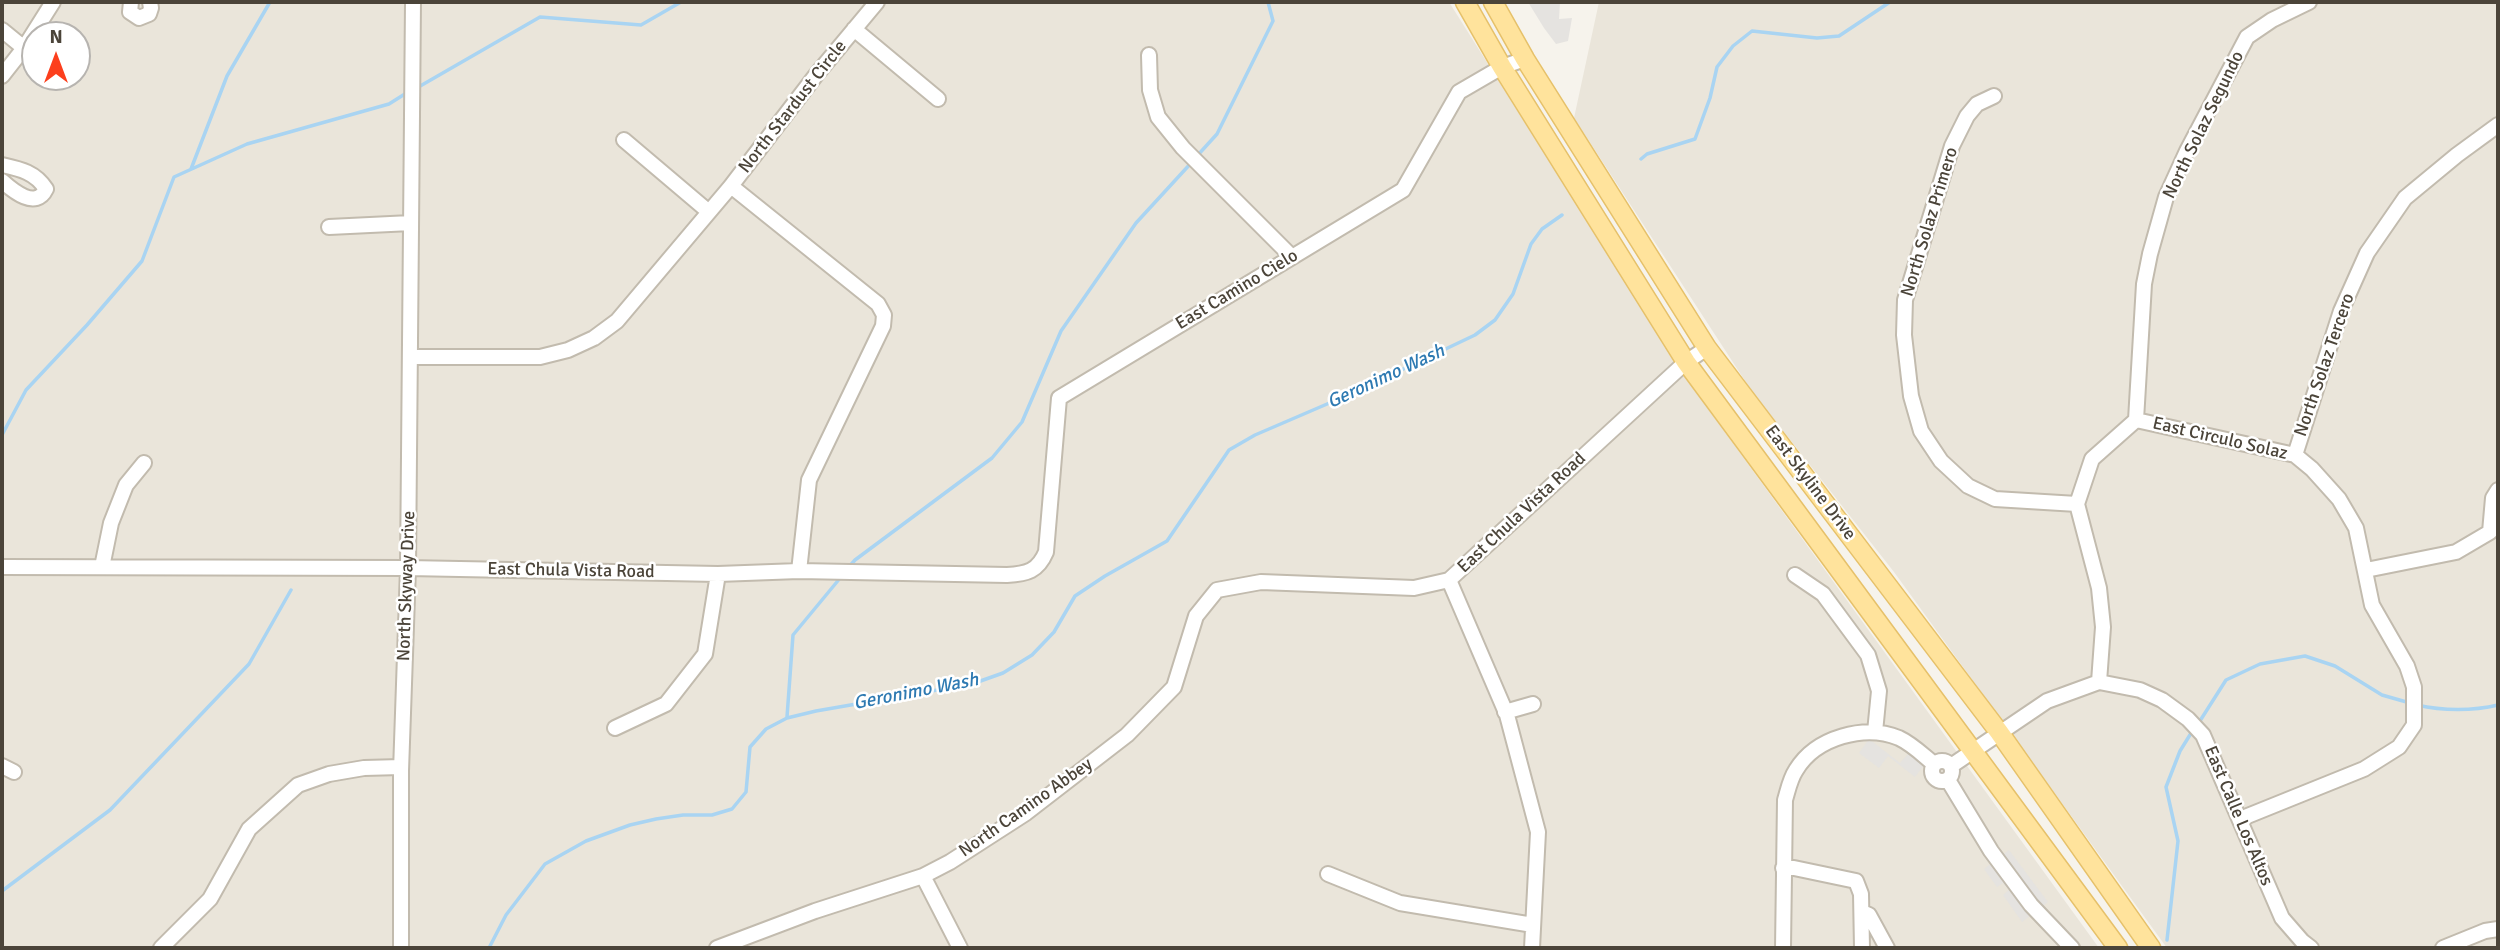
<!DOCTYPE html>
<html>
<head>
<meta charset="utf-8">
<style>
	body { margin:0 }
	#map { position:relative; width:2500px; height:950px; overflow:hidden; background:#f6f3ec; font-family:Signika,sans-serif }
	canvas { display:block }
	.frame { position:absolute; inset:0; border:4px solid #4b4439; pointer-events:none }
	.north { position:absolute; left:21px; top:21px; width:70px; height:70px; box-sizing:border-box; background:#fff; border:2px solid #b7b4b0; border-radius:50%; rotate:0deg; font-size:19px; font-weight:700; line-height:28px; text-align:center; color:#4b4439 }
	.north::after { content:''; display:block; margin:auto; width:24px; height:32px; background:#fc3f1d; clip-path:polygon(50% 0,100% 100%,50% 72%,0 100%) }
</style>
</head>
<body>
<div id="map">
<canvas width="2500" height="950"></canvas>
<div class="frame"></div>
<div class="north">N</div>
</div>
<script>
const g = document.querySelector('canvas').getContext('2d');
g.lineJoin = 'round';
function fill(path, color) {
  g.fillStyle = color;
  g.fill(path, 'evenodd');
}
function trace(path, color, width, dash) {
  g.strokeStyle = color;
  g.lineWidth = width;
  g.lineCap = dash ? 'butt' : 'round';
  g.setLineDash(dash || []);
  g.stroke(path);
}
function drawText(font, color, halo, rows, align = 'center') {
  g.font = font + ' Signika,sans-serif';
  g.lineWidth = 5;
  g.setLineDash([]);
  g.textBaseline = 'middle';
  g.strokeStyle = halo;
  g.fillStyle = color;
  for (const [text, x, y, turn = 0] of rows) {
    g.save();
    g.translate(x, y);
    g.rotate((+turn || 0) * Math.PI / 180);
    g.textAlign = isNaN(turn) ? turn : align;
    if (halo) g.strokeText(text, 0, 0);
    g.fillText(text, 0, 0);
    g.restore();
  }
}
const residential = new Path2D(`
	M 2,2 L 1449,2 L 1685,377 L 2099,948 L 2,948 ZM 35,35 L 77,35 L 77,77 L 35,77 Z
	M 1599,2 L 2498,2 L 2498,948 L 2167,948 L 1894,572 L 1751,390 L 1574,118 Z`);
const parking = new Path2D(`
	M 1528,2 L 1560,2 L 1559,19 L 1572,18 L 1568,41 L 1556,44 L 1544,28 Z
	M 1869,739 L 1900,763 L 1909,753 L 1924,765 L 1915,777 L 1888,756 L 1879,768 L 1859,753 Z
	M 2009,850 L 2048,902 L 2022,922 L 2003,895 L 2009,890 L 2003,883 L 1997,887 L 1984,869 Z`);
const stream = new Path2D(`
	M 415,89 L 540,17 L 641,25 L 681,2
	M 1197,156 L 1217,134 L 1273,21 L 1268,2
	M 1641,159 L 1647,154 L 1695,139 L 1710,98 L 1717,67 L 1733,46 L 1752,31 L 1817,38 L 1839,36 L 1890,2
	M 191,169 L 227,76 L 270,2
	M 2,435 L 26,390 L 87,325 L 142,261 L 174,177 L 247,144 L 389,104 L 408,92
	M 848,568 L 855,560 L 992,458 L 1022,422 L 1061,331 L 1136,223 L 1192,162
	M 2417,705 C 2443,711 2473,711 2498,705
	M 787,717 L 793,635 L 841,577
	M 2198,724 L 2226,680 L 2260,664 L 2305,656 L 2335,666 L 2382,695 L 2410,703
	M 2,891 L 110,810 L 249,664 L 291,590
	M 2167,940 L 2178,841 L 2166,787 L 2180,751 L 2193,730
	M 489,948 L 506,915 L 545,864 L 586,841 L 630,825 L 656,819 L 683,815 L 712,815 L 732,809 L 746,792 L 750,747 L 766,729 L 787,718 L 816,711 L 972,684 L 1003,673 L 1032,655 L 1054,632 L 1075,596 L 1105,576 L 1167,541 L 1229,450 L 1255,435 L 1355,392 L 1475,335 L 1495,320 L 1513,294 L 1531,244 L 1542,229 L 1562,215`);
const minor = new Path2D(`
	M 131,2 L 130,12 L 139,18 L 149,14 L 151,8 L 150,2
	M 854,29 L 938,99
	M 2,30 L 24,48
	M 1149,55 L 1150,90 L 1158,117 L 1183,148 L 1292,257
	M 2,76 L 24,48 L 53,2
	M 1994,96 L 1977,104 L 1967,116 L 1952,146 L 1905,300 L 1904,335 L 1911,396 L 1921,431 L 1941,461 L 1968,486 L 1995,499 L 2077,504
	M 624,140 L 709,212
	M 2,165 C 20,169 35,172 46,189 C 36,210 13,191 2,181
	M 731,186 L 878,304 L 884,315 L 883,326 L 809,480 L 799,571
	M 329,227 L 411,223
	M 411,357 L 540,357 L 568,350 L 594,338 L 617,321 L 731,186 L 816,75 L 877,2
	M 2136,420 L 2295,455 L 2312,469 L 2339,499 L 2356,528 L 2372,605 L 2407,666 L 2414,687 L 2414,725 L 2399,747 L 2364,769 L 2240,819
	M 2136,420 L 2144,284 L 2150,254 L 2166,197 L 2187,151 L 2247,37 L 2272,20 L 2309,2
	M 2295,455 L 2341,311 L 2367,253 L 2405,198 L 2457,155 L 2498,125
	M 2,567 L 408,568 L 718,574 L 799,571 L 1007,575 C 1027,574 1038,571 1046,552 L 1059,398 L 1403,190 L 1459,92 L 1502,67 L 1525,59
	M 102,567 L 111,523 L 126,485 L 144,463
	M 2366,570 L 2456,552 L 2490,532 L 2493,498 L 2498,490
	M 1795,575 L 1823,594 L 1868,655 L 1879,691 L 1875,732
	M 1449,580 L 1507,715 L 1538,832 L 1532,948
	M 2099,682 L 2103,627 L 2099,588 L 2077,504 L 2092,459 L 2136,420
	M 1505,712 L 1533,704
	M 615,728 L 666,704 L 705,654 L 718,574
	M1932 771a10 10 0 1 1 20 0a10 10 0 1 1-20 0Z
	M 2,766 L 14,772
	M 1951,766 L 2047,701 L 2099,682 L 2140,690 L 2162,700 L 2188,719 L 2203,735 L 2282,918 L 2302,941 L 2311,948
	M 1948,780 L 1991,851 L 2031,905 L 2072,948
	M 1783,868 L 1794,868 L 1856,881 L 1861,894 L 1862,948
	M 1328,874 L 1400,903 L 1533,925
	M 923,876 L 960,948
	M 1862,912 L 1869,915 L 1887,948
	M 161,948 L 210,899 L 249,829 L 298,785 L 329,774 L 364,768 L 401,767
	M 401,948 L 401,771 L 408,568 L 413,2
	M 717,948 L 815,911 L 923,876 L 950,862 L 1026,813 L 1127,735 L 1174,687 L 1196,616 L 1217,590 L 1261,582 L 1414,588 L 1449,580 L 1686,362 L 1707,348
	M 1783,948 L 1785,800 C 1788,790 1790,779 1796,770 C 1816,737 1865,724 1899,738 C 1912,744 1923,755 1934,764
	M 2443,948 L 2485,931 L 2498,929`);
const major = new Path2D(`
	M 1465,2 L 1502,67 L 1686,362 L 2118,948
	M 1493,2 L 1525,59 L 1707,348 L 1999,732 L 2151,948`);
const streetNames = [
	["North Stardust Circle",793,107,-52],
	["North Solaz Segundo",2204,125,-64],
	["North Solaz Primero",1930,222,-73],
	["East Camino Cielo",1237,290,-31],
	["North Solaz Tercero",2325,365,-71],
	["East Circulo Solaz",2220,439,13],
	["East Skyline Drive",1810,483,53],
	["East Chula Vista Road",1522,513,-43],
	["East Chula Vista Road",571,571,1],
	["North Skyway Drive",407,586,-88],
	["North Camino Abbey",1026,808,-35],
	["East Calle Los Altos",2238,816,67]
];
const waterNames = [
	["Geronimo Wash",1386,377,-25],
	["Geronimo Wash",916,692,-11]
];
fill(residential, '#eae5da');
fill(parking, '#e5e3e0');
trace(stream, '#a9d4f2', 3.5);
trace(minor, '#c2bbae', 18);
trace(major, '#e6c16a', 21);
trace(minor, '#fff', 14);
trace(major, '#ffe39c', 18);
drawText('18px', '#4b4439', '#fff', streetNames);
drawText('italic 19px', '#2e7ab2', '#fff', waterNames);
</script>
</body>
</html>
